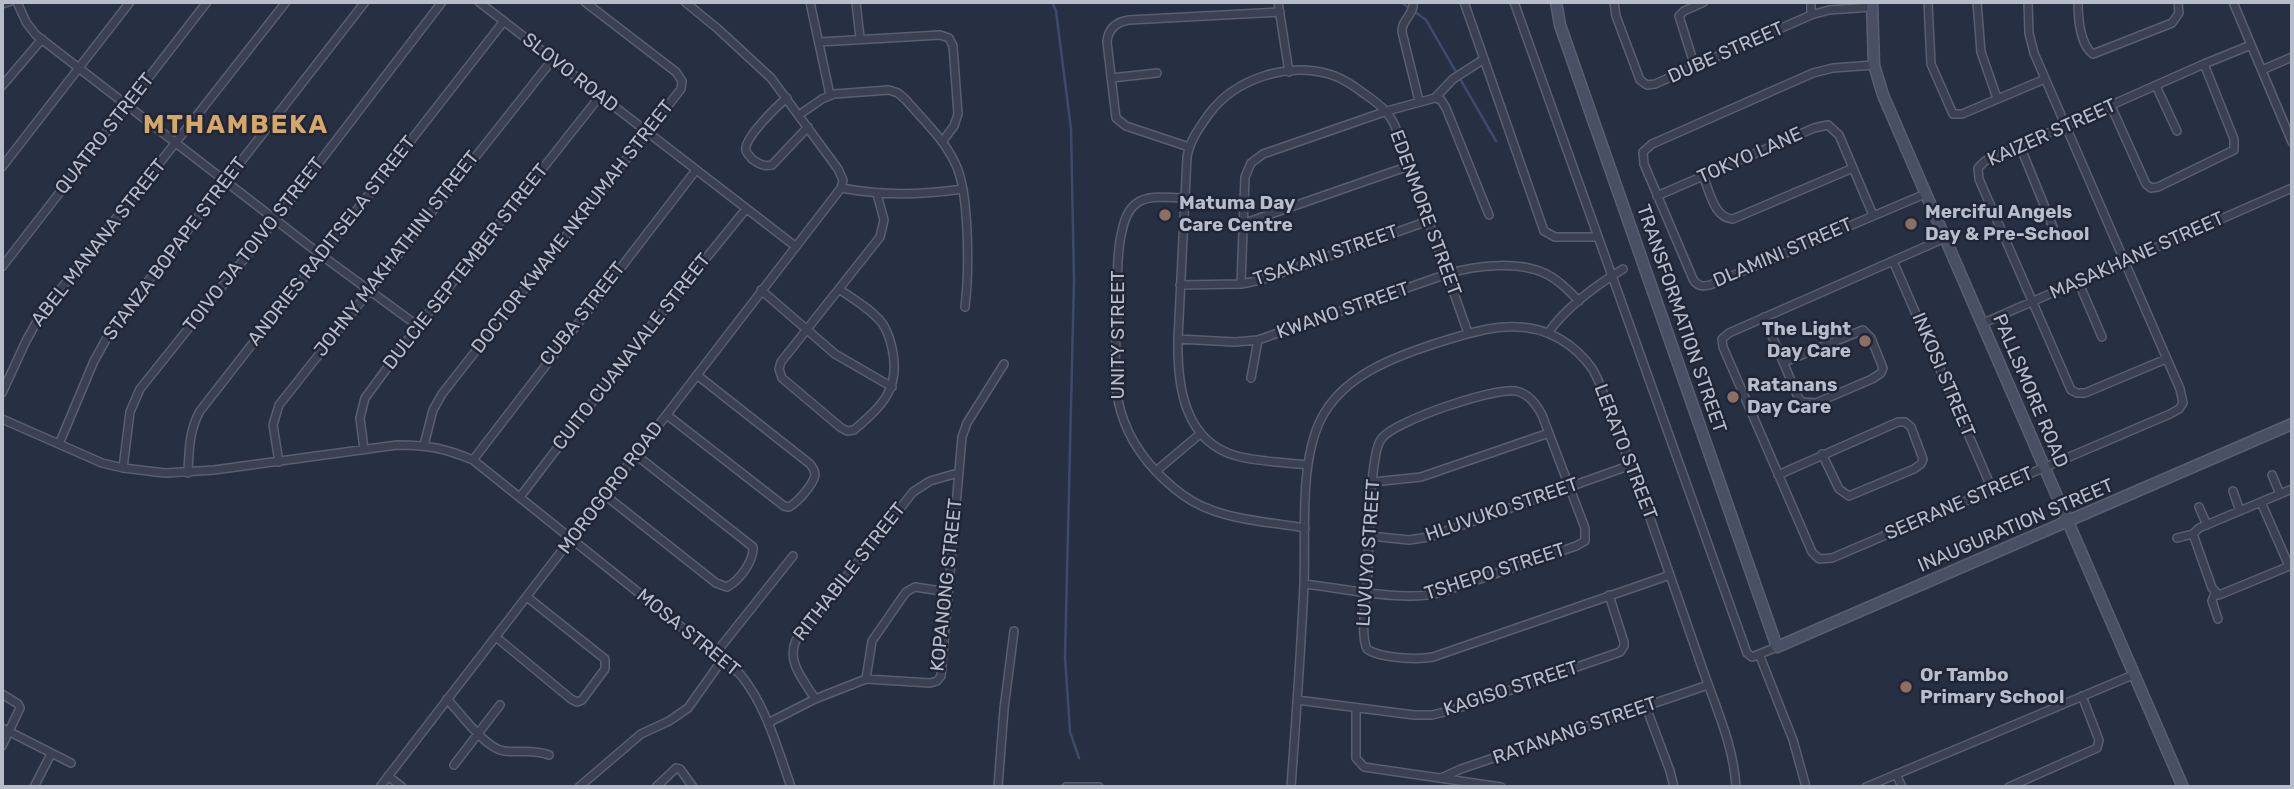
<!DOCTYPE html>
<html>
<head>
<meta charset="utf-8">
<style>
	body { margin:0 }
	#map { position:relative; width:2294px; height:789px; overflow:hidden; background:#272f42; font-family:Rubik,sans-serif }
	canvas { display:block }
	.frame { position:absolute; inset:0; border:4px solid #b8bdcc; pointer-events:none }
</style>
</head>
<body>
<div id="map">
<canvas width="2294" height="789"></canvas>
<div class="frame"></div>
</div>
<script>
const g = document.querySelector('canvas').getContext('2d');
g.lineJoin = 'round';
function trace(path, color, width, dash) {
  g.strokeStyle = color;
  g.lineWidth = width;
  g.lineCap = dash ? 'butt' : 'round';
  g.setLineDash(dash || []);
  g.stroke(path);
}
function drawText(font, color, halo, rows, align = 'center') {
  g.font = font + ' Rubik,sans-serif';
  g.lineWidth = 5;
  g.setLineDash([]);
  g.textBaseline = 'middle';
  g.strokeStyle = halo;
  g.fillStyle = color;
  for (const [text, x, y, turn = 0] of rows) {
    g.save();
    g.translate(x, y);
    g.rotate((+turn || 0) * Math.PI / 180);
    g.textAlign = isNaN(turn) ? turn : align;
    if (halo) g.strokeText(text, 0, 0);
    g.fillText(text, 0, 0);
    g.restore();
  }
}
const stream = new Path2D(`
	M 1052,2 L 1056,11 L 1071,129 L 1074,280 L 1065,657 L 1070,732 L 1079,758
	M 1401,2 L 1409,8
	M 1415,12 L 1426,20 L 1496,141`);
const street = new Path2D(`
	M 17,2 L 26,22 L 36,35 L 321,255 L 418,326
	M 479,2 L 795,246
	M 810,2 L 830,95
	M 856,2 L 860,38
	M 1278,2 L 1289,72
	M 1413,2 C 1415,14 1401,20 1402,32 L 1419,101
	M 1514,2 L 1747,653 L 1752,657 L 1777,647
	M 1614,2 L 1616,16 L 1640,80 L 1647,85 L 1655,84 L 1811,15 L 1829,10 L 1872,7
	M 1811,2 L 1811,15
	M 1928,2 L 1931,64 L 1953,114 L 1962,114 L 2045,79
	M 1977,2 L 1981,52 L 1997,98
	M 2078,2 C 2078,17 2080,45 2093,54 L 2172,23 L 2179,13 L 2178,2
	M 2233,2 L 2292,142
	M 2,4 L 9,2
	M 819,42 L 940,35 L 949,38 L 953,46 L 958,114 L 954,126 L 942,142
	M 1484,59 L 1544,231 L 1555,237 L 1597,237
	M 1874,65 L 1833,68 L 1813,73 L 1652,144 L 1643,152 L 1644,164 L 1693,279 C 1698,288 1706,287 1715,283 L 1925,194
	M 1695,67 L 1679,16 L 1684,11 L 1704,2
	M 2262,70 L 2292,57
	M 1111,78 L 1157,73
	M 2,86 L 42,39
	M 2156,86 L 2177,131
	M 787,98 C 778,105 743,139 746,150 C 746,153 750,156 752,159 C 759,164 764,167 772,165 L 808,127
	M 1435,98 L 1441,100 L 1446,108 L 1489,215
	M 2111,106 L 2146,184 L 2151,188 L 2158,187 L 2234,150 L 2234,139 L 2204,64
	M 799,115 L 822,99 L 834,94 L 889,90 L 898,93 L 906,100 C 923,120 944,139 955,163 C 970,192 969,274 965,307
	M 2020,146 L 2053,227
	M 1189,147 L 1126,126 L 1116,118 L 1107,42 C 1108,29 1116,22 1129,20 L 1280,12
	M 2,167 L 130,2
	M 1703,176 C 1710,192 1714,218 1733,219 L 1853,168
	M 841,188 C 885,196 919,195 963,189
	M 1657,196 L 1814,128 L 1828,125 L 1839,135 L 1873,215
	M 1184,198 C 1169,198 1149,194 1137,203 C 1128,209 1124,221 1122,231 C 1116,254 1118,281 1117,305 C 1117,342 1110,386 1124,421 C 1135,451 1158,477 1183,495 C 1216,520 1266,521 1305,528
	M 1245,223 L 1409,166
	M 1945,238 L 1729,333 L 1722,339 L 1723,347 L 1812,552 L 1819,559 L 1832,558 L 2170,414 L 2179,409 L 2183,403 L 2180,389 L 2034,53 L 2029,33 L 2028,2
	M 1893,261 L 1992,489
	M 2,267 L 207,2
	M 2078,281 L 2102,337
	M 1241,284 L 1245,177 L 1251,163 L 1263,154 L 1387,111 L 1435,98 L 1453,79 L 1484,59 L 1464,2
	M 1180,285 L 1241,284 L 1261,280 L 1428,221
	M 839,289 C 853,299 871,309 882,323 C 887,330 890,339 892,348 C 901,388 883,405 854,430 L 847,431 L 840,427 L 782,378 L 779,369 L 781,362 L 880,237 L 884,220 L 877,194
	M 761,290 L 835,354 L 892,387
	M 1764,317 L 1798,397 L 1802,402 L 1816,403 L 1872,379 L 1881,373 L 1883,368 L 1871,338 L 1863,330 L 1784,362
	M 1981,324 L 2292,188
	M 1548,333 C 1567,306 1595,286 1623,269
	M 1178,339 L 1235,342 L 1258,340 L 1447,274 C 1476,265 1522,260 1550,276 C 1561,282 1570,292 1579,301
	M 2166,359 L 2085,393 L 2077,393 L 2071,390 L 1979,179 L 1978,168 L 1985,161 L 2204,64 L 2251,45
	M 1251,378 L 1258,340
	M 2,393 L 26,341 L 41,314 L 286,2
	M 667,415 L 784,506 L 789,507 C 798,502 813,485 815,475 C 815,470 813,468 810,464 L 697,375
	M 2,419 L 102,463 L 123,468 L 165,473 L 214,470 L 397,445 C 428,445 444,448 473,460 L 740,674 C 766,705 778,750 791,787
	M 59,444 L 94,361 L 114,325 L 365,2
	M 424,445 L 433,410 L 442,394 L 681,89 L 682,81 L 676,72 L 585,2
	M 364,449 L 360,418 L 365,398 L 418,326 L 600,96
	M 473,460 L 696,170
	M 279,462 L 273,425 L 279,405 L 553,59
	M 1308,465 C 1284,462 1259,462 1237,456 C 1184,442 1177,385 1178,339 L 1187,157 C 1190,140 1199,128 1209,114 C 1235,79 1286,62 1329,74 C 1343,78 1355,87 1366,95 C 1379,104 1389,112 1395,126 L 1468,333
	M 123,468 L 130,412 L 140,389 L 276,219 L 442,2
	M 1156,471 L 1200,434
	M 188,473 C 189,451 189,430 200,411 L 504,21
	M 1778,475 L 1898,422 L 1905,422 L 1911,427 L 1923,459 L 1921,464 L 1914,469 L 1849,496 L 1839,489 L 1822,454
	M 2272,475 L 2280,494
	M 1373,482 L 1421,477 L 1549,433
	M 2233,491 L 2240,511
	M 606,496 L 716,583 L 727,587 C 739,581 754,561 753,547 L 636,455
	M 520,497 L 638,342 L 746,209
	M 2261,502 L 2289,566
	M 2199,507 L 2207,525
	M 2193,534 L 2212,588 L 2219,595 L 2292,565
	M 1370,536 L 1409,540 L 1429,537 L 1631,465
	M 2177,538 L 2193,534 L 2199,528 L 2292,489
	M 1304,584 C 1342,588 1403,602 1439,593 L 1576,546 L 1585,541 L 1585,528 L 1542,415 C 1536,404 1529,394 1516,391 C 1494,387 1395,421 1382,438 C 1379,442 1377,448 1376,453 C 1368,496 1370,542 1367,586 C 1366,602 1360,634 1367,649 C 1379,658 1417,660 1433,657 L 1670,575
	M 2215,593 L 2212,601 L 2218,619
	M 496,637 L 571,699 L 577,702 L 582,700 L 605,669 L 605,659 L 527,597
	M 715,654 L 793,556
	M 1759,654 L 1793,740 L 1806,787
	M 866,679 L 872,641 L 906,592 L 915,587 L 948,592
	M 2,694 L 18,704 L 20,708 L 2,746
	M 447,699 C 460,713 486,749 504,751 C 520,753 533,749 549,755
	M 815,699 C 804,680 786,662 796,640 L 913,492 L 930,481 L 958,473
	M 1297,700 L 1414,715 L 1432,715 L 1453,710 L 1620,652 L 1624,646 L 1624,642 L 1609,595
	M 1646,707 L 1670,771 L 1674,787
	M 1356,708 L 1356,758 L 1364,767 L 1501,787
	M 768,723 L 815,699 L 866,679 L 930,683 L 937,681 L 941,676 L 962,437 L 967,423 L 1004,364
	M 2,728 L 71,763
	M 454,765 L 500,705
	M 1896,774 L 1902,787
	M 388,776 L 402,787
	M 1441,778 L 1461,769 L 1708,685
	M 34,787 L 51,754
	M 380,787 L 841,188 L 843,180 L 838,169 L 771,78 L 718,29 L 685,2
	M 579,787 L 641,734 L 669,721 L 688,708 L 722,660
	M 656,787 L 676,768 L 680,769 L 693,787
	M 998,787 L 1004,709 L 1014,631
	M 1066,787 L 1099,787
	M 1291,787 C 1296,719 1301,652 1304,584 C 1306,534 1299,466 1320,421 C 1341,377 1391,358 1434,344 C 1474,331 1520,315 1560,339 C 1572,346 1585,358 1593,370 C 1601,384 1606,401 1612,417 C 1625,450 1638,484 1650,518 C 1668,569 1686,621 1704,673 C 1717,710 1734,748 1736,787
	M 1866,787 L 2133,675
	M 2009,787 L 2097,748 L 2099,740 L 2082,696`);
const secondary = new Path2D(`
	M 1556,2 L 1560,25 L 1777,647 L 2292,424
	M 1872,2 L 1874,65 L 1883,95 L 2183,787`);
const markers = [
	[1165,215,7,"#8d6e63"],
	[1911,224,7,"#8d6e63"],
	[1865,341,7,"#8d6e63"],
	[1733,397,7,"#8d6e63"],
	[1906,687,7,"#8d6e63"]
];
const streetNames = [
	["DUBE STREET",1726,53,-24],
	["SLOVO ROAD",570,73,38],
	["KAIZER STREET",2052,133,-24],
	["QUATRO STREET",105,134,-52],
	["TOKYO LANE",1750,156,-24],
	["EDENMORE STREET",1425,213,70],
	["DOCTOR KWAME NKRUMAH STREET",573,227,-52],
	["ANDRIES RADITSELA STREET",332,241,-52],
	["ABEL MANANA STREET",99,243,-52],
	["TOIVO JA TOIVO STREET",254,245,-52],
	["STANZA BOPAPE STREET",175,249,-53],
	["DLAMINI STREET",1783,253,-23],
	["JOHNY MAKHATHINI STREET",397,254,-52],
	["TSAKANI STREET",1326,256,-19],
	["MASAKHANE STREET",2137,256,-24],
	["DULCIE SEPTEMBER STREET",466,267,-52],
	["KWANO STREET",1343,311,-19],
	["CUBA STREET",583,314,-52],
	["TRANSFORMATION STREET",1681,319,71],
	["UNITY STREET",1119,335,-90],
	["CUITO CUANAVALE STREET",632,352,-52],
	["INKOSI STREET",1943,375,67],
	["PALLSMORE ROAD",2030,391,67],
	["LERATO STREET",1625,452,69],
	["MOROGORO ROAD",611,488,-53],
	["SEERANE STREET",1959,504,-23],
	["HLUVUKO STREET",1502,510,-19],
	["INAUGURATION STREET",2016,526,-23],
	["LUVUYO STREET",1369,553,-86],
	["RITHABILE STREET",850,572,-52],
	["TSHEPO STREET",1495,572,-18],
	["KOPANONG STREET",947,585,-84],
	["MOSA STREET",688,633,39],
	["KAGISO STREET",1511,689,-18],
	["RATANANG STREET",1575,731,-19]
];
const poiNames = [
	["Matuma Day",1179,204],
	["Care Centre",1179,226],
	["Merciful Angels",1925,213],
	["Day & Pre-School",1925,235],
	["The Light",1851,330,"right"],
	["Day Care",1851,352,"right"],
	["Ratanans",1747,386],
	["Day Care",1747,408],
	["Or Tambo",1920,676],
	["Primary School",1920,698]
];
const districtNames = [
	["MTHAMBEKA",236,125]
];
trace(stream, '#3d4a6b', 2.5);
trace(street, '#595f6f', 10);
trace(secondary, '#595f6f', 13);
trace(street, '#3b4152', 7);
trace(secondary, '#495065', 10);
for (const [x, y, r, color] of markers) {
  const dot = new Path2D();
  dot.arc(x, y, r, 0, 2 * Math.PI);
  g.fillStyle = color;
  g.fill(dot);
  trace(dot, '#202637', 2.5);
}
drawText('19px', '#b8bdcc', '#202637', streetNames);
drawText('bold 19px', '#b8bdcc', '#202637', poiNames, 'left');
g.letterSpacing = '2px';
drawText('bold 26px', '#d5a769', '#202637', districtNames);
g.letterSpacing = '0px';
</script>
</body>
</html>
